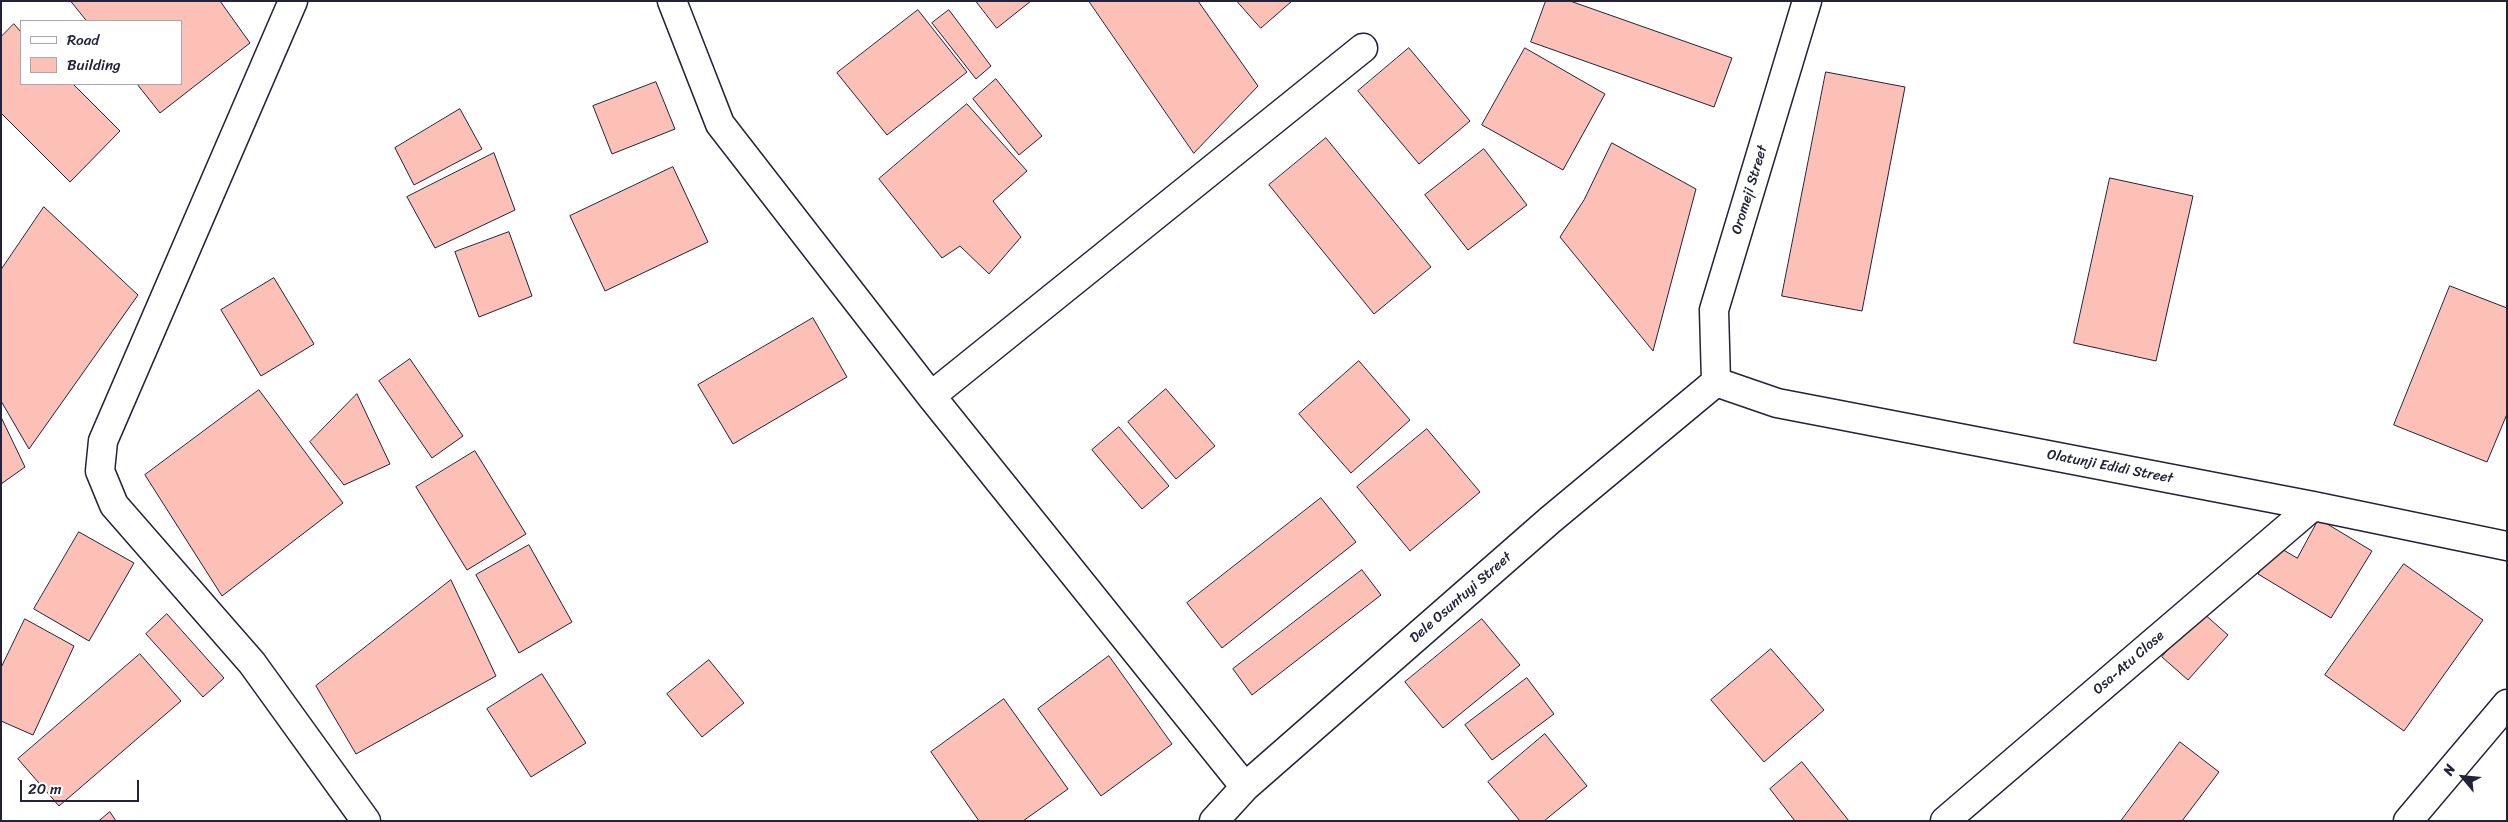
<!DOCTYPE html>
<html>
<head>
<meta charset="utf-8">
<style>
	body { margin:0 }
	#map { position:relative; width:2508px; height:822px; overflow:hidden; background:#fff; font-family:Sriracha,sans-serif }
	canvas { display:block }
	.frame { position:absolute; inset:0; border:2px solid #22223b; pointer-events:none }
	.legend { position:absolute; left:20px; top:20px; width:162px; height:65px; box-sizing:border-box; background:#fff; border:1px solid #a7a7b1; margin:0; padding:6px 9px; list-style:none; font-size:15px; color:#22223b }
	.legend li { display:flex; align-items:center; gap:10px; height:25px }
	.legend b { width:25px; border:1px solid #a7a7b1 }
	.north { position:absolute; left:2438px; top:752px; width:50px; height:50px; -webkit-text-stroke:4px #fff; paint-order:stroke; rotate:298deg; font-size:14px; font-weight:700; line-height:20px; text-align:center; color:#22223b }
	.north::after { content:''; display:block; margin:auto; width:18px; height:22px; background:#22223b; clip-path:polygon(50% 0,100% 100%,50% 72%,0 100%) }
	.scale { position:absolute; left:20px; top:780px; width:119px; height:22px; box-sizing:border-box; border:2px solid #22223b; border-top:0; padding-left:6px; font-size:15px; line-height:18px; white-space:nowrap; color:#22223b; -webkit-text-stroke:4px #fff; paint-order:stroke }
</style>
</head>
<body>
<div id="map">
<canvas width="2508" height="822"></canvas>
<div class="frame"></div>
<ul class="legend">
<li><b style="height:6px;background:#fff"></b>Road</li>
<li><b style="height:14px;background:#fcc0b6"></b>Building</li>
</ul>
<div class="north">N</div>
<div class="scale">20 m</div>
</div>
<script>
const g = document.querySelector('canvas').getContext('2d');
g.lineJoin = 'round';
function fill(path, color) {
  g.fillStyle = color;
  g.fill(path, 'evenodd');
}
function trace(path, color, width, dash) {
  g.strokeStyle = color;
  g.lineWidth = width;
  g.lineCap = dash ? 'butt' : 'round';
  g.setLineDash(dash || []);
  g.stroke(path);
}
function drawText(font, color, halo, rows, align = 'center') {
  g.font = font + ' Sriracha,sans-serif';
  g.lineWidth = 5;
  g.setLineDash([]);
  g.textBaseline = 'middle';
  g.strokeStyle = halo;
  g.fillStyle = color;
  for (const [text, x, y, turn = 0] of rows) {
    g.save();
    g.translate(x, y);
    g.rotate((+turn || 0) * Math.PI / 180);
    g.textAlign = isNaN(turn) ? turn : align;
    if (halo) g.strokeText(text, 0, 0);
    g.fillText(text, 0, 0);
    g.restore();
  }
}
const building = new Path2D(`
	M 71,1 L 220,1 L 250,43 L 160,113 L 137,84 L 181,84 L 181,21 L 87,21 Z
	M 976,1 L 1031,1 L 997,28 Z
	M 1089,1 L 1198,1 L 1258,86 L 1194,153 Z
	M 1237,1 L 1292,1 L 1261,28 Z
	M 1546,1 L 1570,1 L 1732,58 L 1714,107 L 1531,42 Z
	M 918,10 L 967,72 L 887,135 L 837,73 Z
	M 949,10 L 991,66 L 976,79 L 932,23 Z
	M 14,24 L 21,32 L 21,84 L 73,84 L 120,131 L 70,182 L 1,113 L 1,37 Z
	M 1409,48 L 1470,121 L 1419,164 L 1358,91 Z
	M 1525,48 L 1605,94 L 1563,170 L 1482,125 Z
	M 1826,72 L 1905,87 L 1862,311 L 1782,296 Z
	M 996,79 L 1042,136 L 1019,155 L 973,99 Z
	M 656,82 L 675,129 L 612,154 L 593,106 Z
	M 967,104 L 1027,171 L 993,201 L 1021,237 L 989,274 L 960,246 L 942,258 L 879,179 Z
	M 460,109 L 482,149 L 414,185 L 395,148 Z
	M 1326,138 L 1431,267 L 1374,314 L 1269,185 Z
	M 1612,143 L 1696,189 L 1653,351 L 1560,237 L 1584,200 Z
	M 1484,149 L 1527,205 L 1468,250 L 1425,195 Z
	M 494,153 L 515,210 L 435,248 L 407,197 Z
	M 673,167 L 708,242 L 605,291 L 570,216 Z
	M 2110,178 L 2193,196 L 2156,361 L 2074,343 Z
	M 44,207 L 138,295 L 29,449 L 1,401 L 1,270 Z
	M 509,232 L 532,296 L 479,317 L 455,252 Z
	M 274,278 L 314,344 L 261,376 L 221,310 Z
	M 2450,286 L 2507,308 L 2507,414 L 2487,462 L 2394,425 Z
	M 813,318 L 847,377 L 733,444 L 698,385 Z
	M 410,359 L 463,436 L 432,458 L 379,381 Z
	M 1359,361 L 1410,420 L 1351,473 L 1299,414 Z
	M 1166,389 L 1215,446 L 1176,479 L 1128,422 Z
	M 259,390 L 343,503 L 222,596 L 145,475 Z
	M 357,394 L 390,464 L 344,485 L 310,442 Z
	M 1,417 L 25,467 L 1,484 Z
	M 1119,427 L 1169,486 L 1142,509 L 1092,450 Z
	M 1427,429 L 1480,492 L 1410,551 L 1357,487 Z
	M 475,451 L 526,534 L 467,570 L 416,487 Z
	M 1321,498 L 1356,542 L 1222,648 L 1187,603 Z
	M 2319,519 L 2372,551 L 2331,618 L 2258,574 L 2275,545 L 2297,558 Z
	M 79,532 L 134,563 L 89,641 L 34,609 Z
	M 529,545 L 572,622 L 519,653 L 476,575 Z
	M 2404,564 L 2483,620 L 2404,731 L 2325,675 Z
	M 1362,570 L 1381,595 L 1252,695 L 1233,669 Z
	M 451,580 L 496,676 L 356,754 L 316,686 Z
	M 2202,612 L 2228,635 L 2188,680 L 2162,657 Z
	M 167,614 L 224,678 L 203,697 L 146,634 Z
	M 25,619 L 74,646 L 33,735 L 1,721 L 1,668 Z
	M 1482,619 L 1520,665 L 1443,728 L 1405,682 Z
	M 1771,649 L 1824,710 L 1764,762 L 1711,700 Z
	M 140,654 L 181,701 L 59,806 L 18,759 Z
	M 1109,656 L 1172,744 L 1101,796 L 1038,709 Z
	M 709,660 L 744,703 L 702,737 L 667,694 Z
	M 542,674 L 586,743 L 531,777 L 487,709 Z
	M 1527,678 L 1554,714 L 1492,760 L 1465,725 Z
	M 1004,699 L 1068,789 L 1023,821 L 979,821 L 931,752 Z
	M 1545,734 L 1587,786 L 1544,821 L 1520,821 L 1488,782 Z
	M 2180,742 L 2219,772 L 2182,821 L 2121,821 Z
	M 1802,762 L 1849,821 L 1795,821 L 1770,789 Z
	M 110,812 L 116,821 L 99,821 Z`);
const minor = new Path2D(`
	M 293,1 L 103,441 L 100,471 L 114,505 L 252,663 L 366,821
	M 672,1 L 720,124 L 931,396 L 1245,787
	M 1716,382 L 1777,403 L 2313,506 L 2507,546
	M 1716,382 L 1714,310 L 1807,1
	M 931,396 L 1363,48
	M 1214,821 L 1245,787 L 1550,520 L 1716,382
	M 1945,821 L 2313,506
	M 2408,821 L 2507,704`);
const streetNames = [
	["Oromeji Street",1750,190,-73],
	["Olatunji Edidi Street",2110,467,11],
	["Dele Osuntuyi Street",1461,598,-41],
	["Osa-Atu Close",2129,663,-41]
];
fill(building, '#fcc0b6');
trace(building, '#22223b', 1);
trace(minor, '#22223b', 31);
trace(minor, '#fff', 28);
drawText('14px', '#22223b', '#fff', streetNames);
</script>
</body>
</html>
